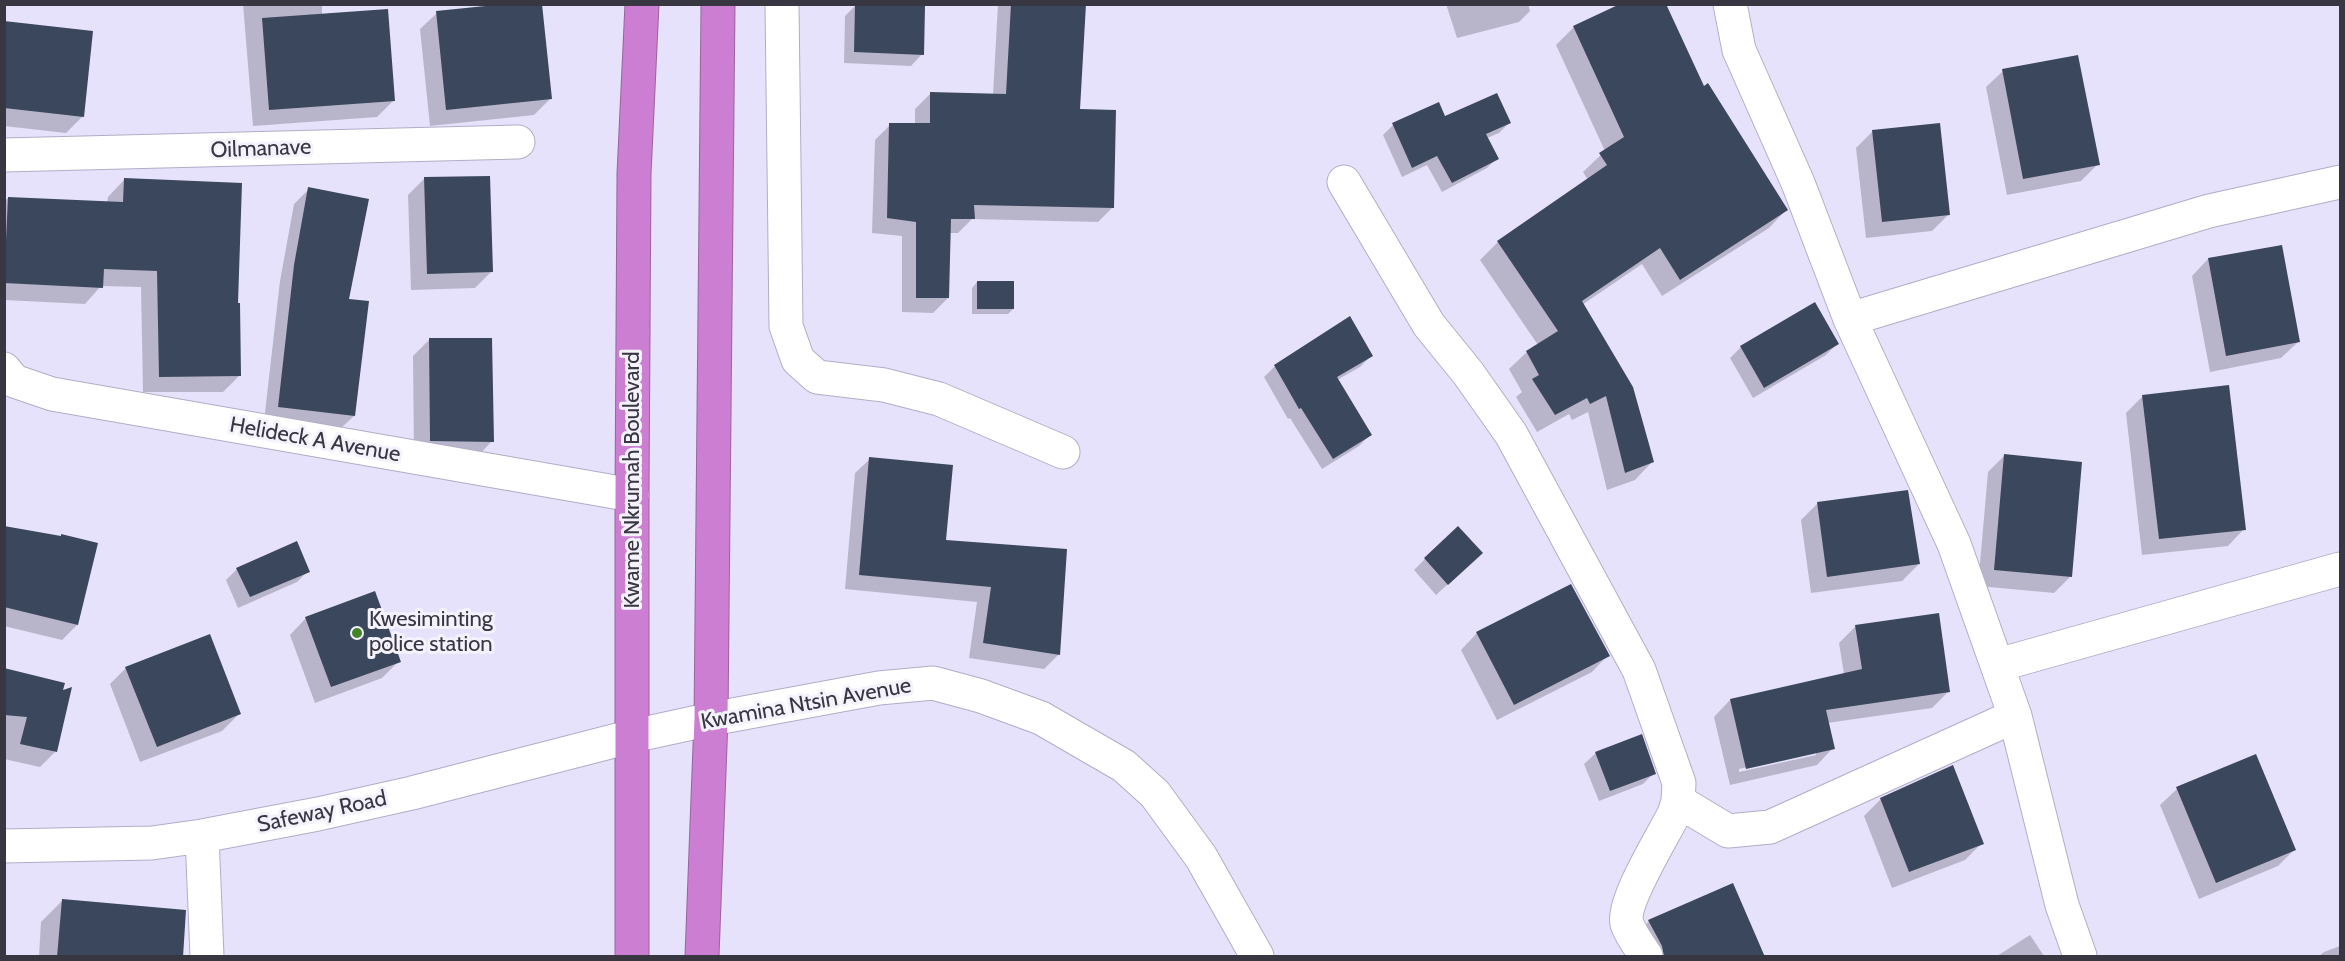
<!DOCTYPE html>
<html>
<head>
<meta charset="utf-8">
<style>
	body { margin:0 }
	#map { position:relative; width:2345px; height:961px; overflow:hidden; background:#e7e2fc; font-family:Cabin,sans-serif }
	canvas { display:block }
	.frame { position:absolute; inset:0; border:6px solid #383640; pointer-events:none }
</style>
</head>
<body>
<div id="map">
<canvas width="2345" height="961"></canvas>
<div class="frame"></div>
</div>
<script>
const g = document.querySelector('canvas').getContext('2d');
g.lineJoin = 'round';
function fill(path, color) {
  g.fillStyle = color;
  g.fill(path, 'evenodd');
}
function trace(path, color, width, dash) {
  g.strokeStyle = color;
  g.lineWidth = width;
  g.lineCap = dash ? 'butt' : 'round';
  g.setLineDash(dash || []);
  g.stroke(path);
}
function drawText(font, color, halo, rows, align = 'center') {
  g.font = font + ' Cabin,sans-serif';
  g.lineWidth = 6;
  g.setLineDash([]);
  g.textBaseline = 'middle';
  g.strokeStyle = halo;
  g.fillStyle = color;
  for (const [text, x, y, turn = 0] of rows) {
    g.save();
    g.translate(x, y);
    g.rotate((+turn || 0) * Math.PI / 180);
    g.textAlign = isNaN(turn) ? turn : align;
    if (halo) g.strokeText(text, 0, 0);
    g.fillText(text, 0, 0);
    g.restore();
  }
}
const shadow = new Path2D(`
	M 243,4 L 322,4 L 322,15 L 394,100 L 377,117 L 253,126 Z
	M 998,4 L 1084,4 L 1078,111 L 1113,207 L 1098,222 L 972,219 L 958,233 L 949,233 L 948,298 L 933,313 L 902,312 L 902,236 L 872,233 L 875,140 L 890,125 L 915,125 L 915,109 L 930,94 L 993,95 Z
	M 1446,4 L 1528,4 L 1530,11 L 1519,22 L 1457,38 Z
	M 1623,4 L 1703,88 L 1786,210 L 1769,228 L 1662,296 L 1642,264 L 1582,305 L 1652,462 L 1635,480 L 1607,490 L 1588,412 L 1572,420 L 1569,414 L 1537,432 L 1516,397 L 1522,392 L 1509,369 L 1527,352 L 1538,345 L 1480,260 L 1498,242 L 1588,180 L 1583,172 L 1605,151 L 1556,45 L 1573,28 Z
	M 856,5 L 922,54 L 911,66 L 844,63 L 845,16 Z
	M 437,13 L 550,99 L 534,115 L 430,126 L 420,29 Z
	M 4,22 L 83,116 L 66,133 L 4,126 Z
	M 2003,71 L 2098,164 L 2081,181 L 2007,195 L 1986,87 Z
	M 1438,104 L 1445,118 L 1509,123 L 1499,133 L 1487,138 L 1497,158 L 1487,168 L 1442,192 L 1427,165 L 1402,177 L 1383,135 L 1393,125 Z
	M 1872,132 L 1949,214 L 1932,231 L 1866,238 L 1856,148 Z
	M 425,178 L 491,272 L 475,288 L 411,290 L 408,195 Z
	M 124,180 L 237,304 L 240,375 L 223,392 L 143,392 L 141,287 L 101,286 L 85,304 L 4,300 L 4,202 L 8,198 L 107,203 L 108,197 Z
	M 309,189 L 348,300 L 354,416 L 339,430 L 264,421 L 280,281 L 294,204 Z
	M 2208,259 L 2298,342 L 2281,358 L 2210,372 L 2192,276 Z
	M 977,282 L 1013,309 L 1008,314 L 972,314 L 972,288 Z
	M 429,340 L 492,441 L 476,458 L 414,457 L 413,356 Z
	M 1837,344 L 1826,355 L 1753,398 L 1730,358 L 1741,347 Z
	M 1371,356 L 1360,367 L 1337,380 L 1370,435 L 1359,446 L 1322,469 L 1290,418 L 1288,419 L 1264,377 L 1275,366 Z
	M 2143,396 L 2244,529 L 2228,546 L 2142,555 L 2126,413 Z
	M 2004,456 L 2070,577 L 2054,593 L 1978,586 L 1988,472 Z
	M 870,459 L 945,542 L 1065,550 L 1059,654 L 1044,669 L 969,658 L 977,602 L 845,589 L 855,473 Z
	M 1817,504 L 1919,564 L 1902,581 L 1811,593 L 1801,520 Z
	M 4,527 L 77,625 L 62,640 L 4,626 Z
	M 1425,559 L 1470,564 L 1436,595 L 1414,570 Z
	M 237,569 L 308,571 L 297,582 L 238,608 L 226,580 Z
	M 306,618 L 399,661 L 382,678 L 315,703 L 290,635 Z
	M 1856,626 L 1948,692 L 1932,708 L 1827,723 L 1833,748 L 1817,765 L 1730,785 L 1714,717 L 1730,700 L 1844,674 L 1839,643 ZM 1816,752 L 1816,755 L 1739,772 L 1739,769 Z
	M 1477,633 L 1608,655 L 1592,672 L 1497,720 L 1461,650 Z
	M 126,668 L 239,714 L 222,731 L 140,762 L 110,684 Z
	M 4,670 L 55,752 L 40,767 L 4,759 Z
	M 1596,753 L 1654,773 L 1643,784 L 1599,801 L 1584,764 Z
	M 2177,789 L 2295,849 L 2278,866 L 2199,899 L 2160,805 Z
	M 1881,799 L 1982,843 L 1965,860 L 1892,888 L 1864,816 Z
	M 62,901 L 181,956 L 39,956 L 41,922 Z
	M 1649,921 L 1764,956 L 1642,956 L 1633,938 Z
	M 2030,935 L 2044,956 L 1997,956 Z
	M 2340,946 L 2340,956 L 2319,956 L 2324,952 Z`);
const building = new Path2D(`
	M 505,4 L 542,4 L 552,99 L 446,110 L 436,11 Z
	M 855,4 L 925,6 L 924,55 L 854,52 Z
	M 1011,4 L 1086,4 L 1080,109 L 1116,110 L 1114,208 L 974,205 L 975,219 L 951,219 L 949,298 L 916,298 L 916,222 L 887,218 L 889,123 L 930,123 L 930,92 L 1006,94 Z
	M 1620,4 L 1666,4 L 1704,86 L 1708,83 L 1788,210 L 1680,280 L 1660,248 L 1582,301 L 1633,387 L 1654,462 L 1625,473 L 1606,396 L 1590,404 L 1587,398 L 1555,415 L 1532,379 L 1539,375 L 1526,351 L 1558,331 L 1497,241 L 1607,165 L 1599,153 L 1624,137 L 1573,26 Z
	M 388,9 L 395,101 L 269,110 L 262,18 Z
	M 4,21 L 93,31 L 84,117 L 4,108 Z
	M 2078,55 L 2100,165 L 2023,179 L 2002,69 Z
	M 1497,93 L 1511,123 L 1486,134 L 1499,159 L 1452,183 L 1437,156 L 1412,168 L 1392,123 L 1439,102 L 1445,116 Z
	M 1940,123 L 1950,215 L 1882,222 L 1872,130 Z
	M 490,176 L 493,272 L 427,274 L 424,177 Z
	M 124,178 L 242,183 L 238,303 L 240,303 L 241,376 L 159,377 L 157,271 L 104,269 L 103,288 L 4,283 L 8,197 L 123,202 Z
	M 308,187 L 369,199 L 349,299 L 369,301 L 355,416 L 278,407 L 294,265 Z
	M 2282,245 L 2300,342 L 2226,356 L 2208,258 Z
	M 977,281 L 1014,281 L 1014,309 L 977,309 Z
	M 1815,302 L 1839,344 L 1764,388 L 1740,346 Z
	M 1350,316 L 1373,356 L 1337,377 L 1372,435 L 1333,459 L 1301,408 L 1299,409 L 1274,365 Z
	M 429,338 L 492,338 L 494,442 L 430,441 Z
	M 2229,385 L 2246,530 L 2159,539 L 2142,395 Z
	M 2004,454 L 2082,462 L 2072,577 L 1994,570 Z
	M 869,457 L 953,465 L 946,540 L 1067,549 L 1060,655 L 983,643 L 991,587 L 859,575 Z
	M 1908,490 L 1920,564 L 1827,577 L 1817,502 Z
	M 4,526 L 61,536 L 61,534 L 98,543 L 78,625 L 4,607 Z
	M 1458,526 L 1483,553 L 1448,585 L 1424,558 Z
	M 297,541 L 310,572 L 250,597 L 236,568 Z
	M 1571,584 L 1610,656 L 1514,705 L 1476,632 Z
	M 375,591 L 401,662 L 331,687 L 305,617 Z
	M 1939,613 L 1950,692 L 1826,710 L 1835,749 L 1746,769 L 1730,699 L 1862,669 L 1855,625 Z
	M 210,634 L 241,714 L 157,747 L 125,667 Z
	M 4,668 L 65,683 L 63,690 L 72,687 L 57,752 L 20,744 L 27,717 L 4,715 Z
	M 1642,734 L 1656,774 L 1610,791 L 1595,752 Z
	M 2256,754 L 2296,850 L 2216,883 L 2176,787 Z
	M 1953,765 L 1984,844 L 1909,872 L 1880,798 Z
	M 1733,883 L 1765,957 L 1664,957 L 1662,946 L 1648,920 Z
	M 62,899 L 186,910 L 183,957 L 57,957 Z`);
const minor = new Path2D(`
	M 782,4 L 786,326 L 798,360 L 817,377 L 884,385 L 939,399 L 1063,452
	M 1730,4 L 1739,50 L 1798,183 L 1850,319 L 1954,544 L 2015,716 L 2062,905 L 2080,956
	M 4,155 L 518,142
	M 1344,182 L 1429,325 L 1468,373 L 1511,434 L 1639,670 L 1679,783 L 1678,801 L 1674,814 C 1663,836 1621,903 1627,924 C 1631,935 1640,947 1646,956
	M 1850,319 L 2209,211 L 2340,182
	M 4,369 L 14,381 L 52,394 L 632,495
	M 1998,665 L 2340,569
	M 1678,801 L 1728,831 L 1770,827 L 2015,716
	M 202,836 L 207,956
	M 4,846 L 152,843 L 202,836 L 318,814 L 412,793 L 633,736 L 711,719 L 879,688 L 933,683 L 981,696 L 1041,718 L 1124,766 L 1155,794 L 1201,857 L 1257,956`);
const highway = new Path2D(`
	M 632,956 L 632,495 L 634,174 L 642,4
	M 702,956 L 711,719 L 718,4`);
const markers = [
	[357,633,6,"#428528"]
];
const streetNames = [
	["Oilmanave",261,149,-2],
	["Helideck A Avenue",315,440,10],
	["Kwame Nkrumah Boulevard",633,480,-90],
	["Kwamina Ntsin Avenue",806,704,-10],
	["Safeway Road",322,812,-12]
];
const poiNames = [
	["Kwesiminting",369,620],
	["police station",369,645]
];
fill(shadow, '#0003');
fill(building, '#3b475c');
trace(minor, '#b1adc6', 35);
trace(highway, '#98659f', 35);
trace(minor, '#fff', 33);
trace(highway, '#cc7ed2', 33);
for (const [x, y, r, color] of markers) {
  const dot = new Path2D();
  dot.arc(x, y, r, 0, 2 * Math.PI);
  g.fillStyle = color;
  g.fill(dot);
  trace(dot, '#f4f2fd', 2);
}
drawText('22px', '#383640', '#f4f2fd', streetNames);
drawText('22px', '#383640', '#f4f2fd', poiNames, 'left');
</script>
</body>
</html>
